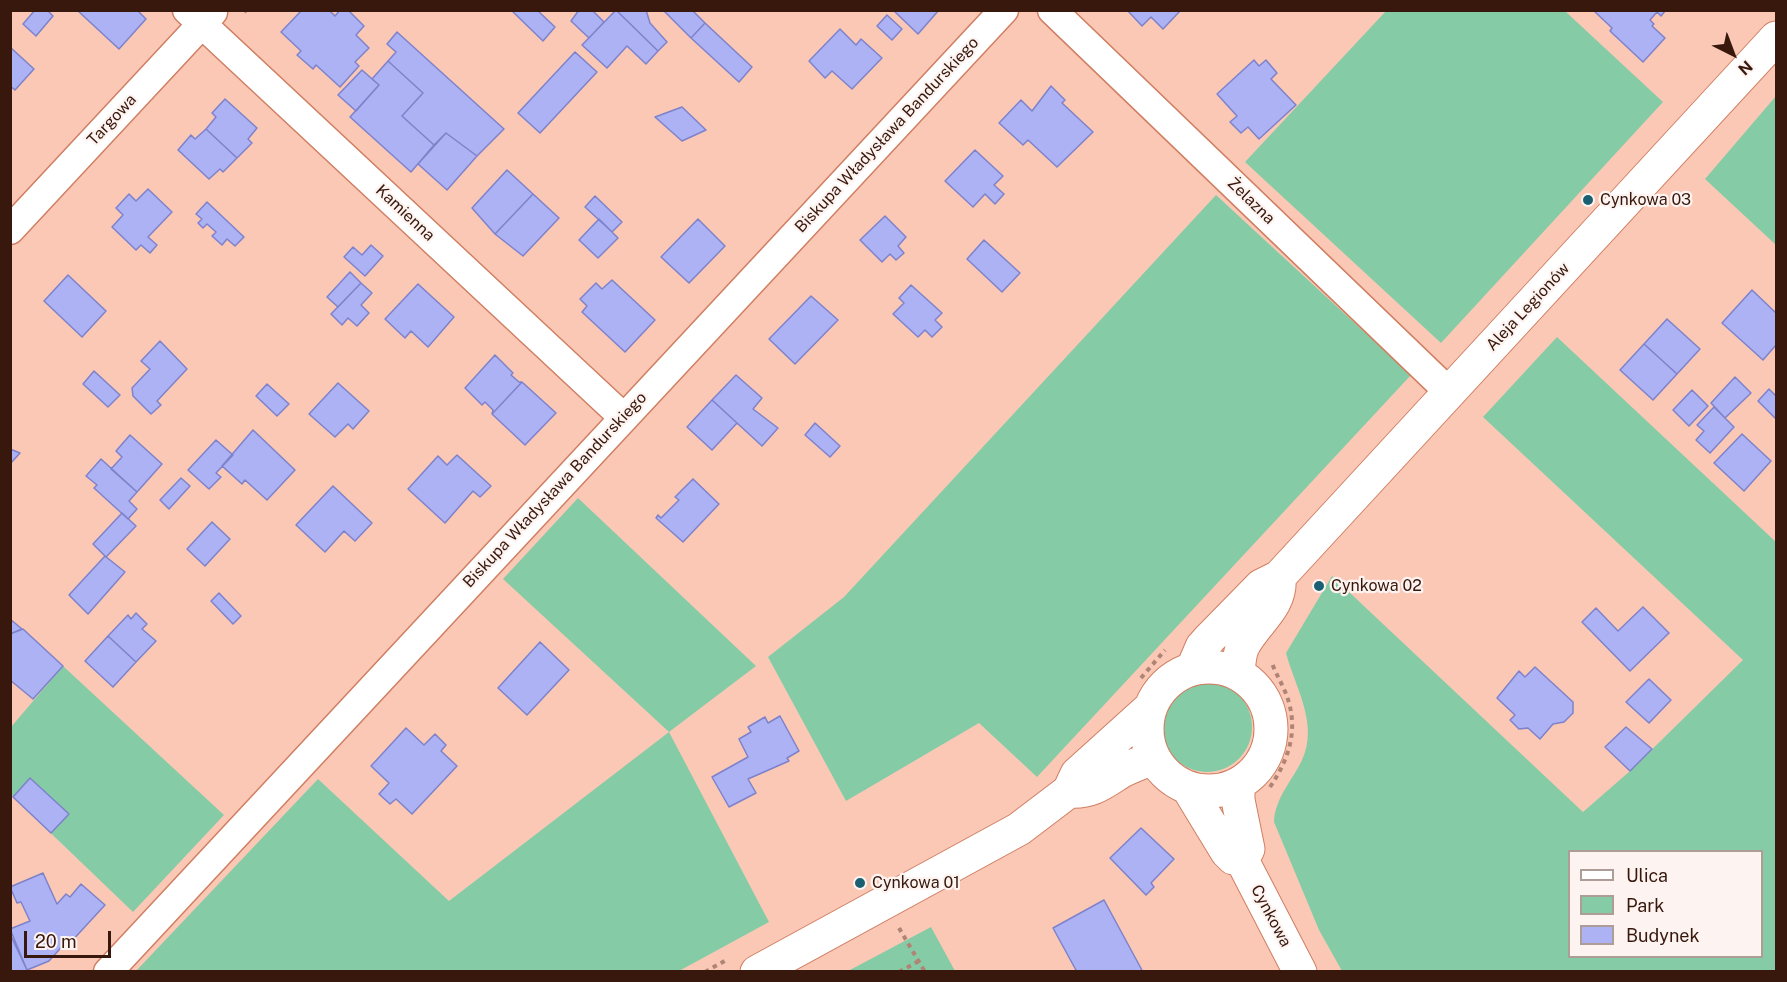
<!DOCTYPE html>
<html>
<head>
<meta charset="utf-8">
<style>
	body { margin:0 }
	#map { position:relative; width:1787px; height:982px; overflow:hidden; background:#fcc8b6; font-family:"Public Sans",sans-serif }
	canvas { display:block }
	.frame { position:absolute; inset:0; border:12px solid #38180d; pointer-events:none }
	.legend { position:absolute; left:1568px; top:850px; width:195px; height:108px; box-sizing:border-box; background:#fdf4f1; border:2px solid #ae9c96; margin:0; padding:8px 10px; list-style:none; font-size:18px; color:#38180d }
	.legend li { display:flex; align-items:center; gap:12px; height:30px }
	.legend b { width:30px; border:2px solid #ae9c96 }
	.north { position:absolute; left:1703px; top:24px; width:60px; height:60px; -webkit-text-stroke:4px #fdf4f1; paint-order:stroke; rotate:138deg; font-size:16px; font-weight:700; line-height:24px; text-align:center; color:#38180d }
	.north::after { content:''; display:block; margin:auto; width:21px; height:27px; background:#38180d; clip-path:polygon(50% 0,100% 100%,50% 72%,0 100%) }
	.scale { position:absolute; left:24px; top:931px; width:87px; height:27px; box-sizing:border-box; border:3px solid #38180d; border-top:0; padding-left:8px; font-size:18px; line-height:21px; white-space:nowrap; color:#38180d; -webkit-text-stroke:4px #fdf4f1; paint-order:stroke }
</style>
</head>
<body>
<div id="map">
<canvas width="1787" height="982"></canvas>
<div class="frame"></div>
<ul class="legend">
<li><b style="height:8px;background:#fff"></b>Ulica</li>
<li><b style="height:16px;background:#85cca6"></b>Park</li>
<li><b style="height:16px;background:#acb2f4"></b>Budynek</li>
</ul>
<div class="north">N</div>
<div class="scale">20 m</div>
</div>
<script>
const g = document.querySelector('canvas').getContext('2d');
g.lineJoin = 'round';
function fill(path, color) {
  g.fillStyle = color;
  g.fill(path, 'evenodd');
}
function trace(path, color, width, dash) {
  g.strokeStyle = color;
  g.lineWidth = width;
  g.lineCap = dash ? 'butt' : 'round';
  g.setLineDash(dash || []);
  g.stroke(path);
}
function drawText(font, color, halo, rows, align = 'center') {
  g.font = font + ' "Public Sans",sans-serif';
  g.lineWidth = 4.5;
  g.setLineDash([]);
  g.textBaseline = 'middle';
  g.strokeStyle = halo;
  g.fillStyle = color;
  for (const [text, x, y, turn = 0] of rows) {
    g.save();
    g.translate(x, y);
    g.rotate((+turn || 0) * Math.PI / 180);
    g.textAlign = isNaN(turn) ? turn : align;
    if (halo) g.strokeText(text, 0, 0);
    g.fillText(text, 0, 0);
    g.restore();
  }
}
const green = new Path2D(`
	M 1386,11 L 1565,11 L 1663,102 L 1441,343 L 1245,162 Z
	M 1776,96 L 1776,245 L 1705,179 Z
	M 1216,195 L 1411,375 L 1037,777 L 979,723 L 846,801 L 768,657 L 844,597 Z
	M 1557,337 L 1776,542 L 1776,971 L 1342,971 L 1319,930 L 1274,822 C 1275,798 1292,781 1302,760 C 1319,724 1295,687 1286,653 L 1332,576 L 1583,812 L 1630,771 L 1743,660 L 1483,417 ZM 1570,852 L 1762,852 L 1762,956 L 1570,956 Z
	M 578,498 L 756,666 L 669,732 L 769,922 L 679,971 L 136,971 L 318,779 L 449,901 L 669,732 L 503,579 Z
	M 63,666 L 224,815 L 133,912 L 11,795 L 11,727 Z
	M1162 727a45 45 0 1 1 90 0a45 45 0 1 1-90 0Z
	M 931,927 L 955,971 L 848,971 Z`);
const building = new Path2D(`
	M 35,10 L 47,10 L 53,16 L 36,36 L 23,24 Z
	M 137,10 L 146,19 L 119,49 L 78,11 Z
	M 302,10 L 329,10 L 335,16 L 340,10 L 348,10 L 364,26 L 356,35 L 369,48 L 355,62 L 359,66 L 340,87 L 316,65 L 313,69 L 297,55 L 301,51 L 281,32 Z
	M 511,10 L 537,10 L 555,27 L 543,41 Z
	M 579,10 L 592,10 L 604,22 L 589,38 L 571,21 Z
	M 616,10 L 658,51 L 646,64 L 627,46 L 607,68 L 582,45 Z
	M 616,10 L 646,10 L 650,23 L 667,42 L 658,51 Z
	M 663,10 L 692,10 L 705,23 L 691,38 Z
	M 893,10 L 939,10 L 918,34 Z
	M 1127,10 L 1181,10 L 1163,29 L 1151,17 L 1142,26 Z
	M 1593,10 L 1666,10 L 1661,16 L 1657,12 L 1650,20 L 1654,24 L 1652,26 L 1665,38 L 1643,62 L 1610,31 L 1612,28 Z
	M 887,15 L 902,29 L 892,40 L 877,26 Z
	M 705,23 L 752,67 L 739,82 L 691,38 Z
	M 840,29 L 856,45 L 861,39 L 882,58 L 852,89 L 832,71 L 825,78 L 809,61 Z
	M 397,32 L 504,129 L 477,156 L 446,133 L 434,145 L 402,116 L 423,93 L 388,61 L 396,52 L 387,44 Z
	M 10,47 L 34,69 L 15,90 L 10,86 Z
	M 575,52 L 597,72 L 540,133 L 518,113 Z
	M 1254,60 L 1259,66 L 1266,60 L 1277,73 L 1271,79 L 1296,105 L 1259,139 L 1248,127 L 1241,133 L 1230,122 L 1237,116 L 1217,94 Z
	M 388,61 L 423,93 L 402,116 L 434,145 L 411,172 L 350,117 L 379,85 L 372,79 Z
	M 362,70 L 379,85 L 356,111 L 338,95 Z
	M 1051,86 L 1065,100 L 1062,103 L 1093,132 L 1057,167 L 1028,140 L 1023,145 L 999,123 L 1021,100 L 1032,111 Z
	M 225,99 L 257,128 L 248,139 L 252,143 L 237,158 L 206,129 L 216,117 L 212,113 Z
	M 682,107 L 706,130 L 682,141 L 655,117 Z
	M 206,129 L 237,158 L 223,172 L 220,169 L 209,179 L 178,150 L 191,135 L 195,139 Z
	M 446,133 L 477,156 L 447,190 L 418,164 Z
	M 975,150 L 1003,176 L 994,185 L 1004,194 L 995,204 L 985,194 L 973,207 L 945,181 Z
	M 507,170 L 533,194 L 495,234 L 472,208 Z
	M 148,189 L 172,212 L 148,237 L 157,245 L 150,253 L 141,245 L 136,250 L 112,227 L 123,215 L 116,208 L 129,194 L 136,201 Z
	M 533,194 L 559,218 L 523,256 L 495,234 Z
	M 595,196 L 622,222 L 612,232 L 585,207 Z
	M 207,202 L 244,237 L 235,246 L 227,239 L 222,245 L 212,236 L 216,232 L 207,224 L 203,228 L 198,223 L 202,219 L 196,214 Z
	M 885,216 L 906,237 L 898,246 L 904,253 L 896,260 L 890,254 L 882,262 L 860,240 Z
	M 599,219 L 618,238 L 598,258 L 579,240 Z
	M 698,219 L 725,246 L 689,283 L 661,257 Z
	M 984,240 L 1020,273 L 1002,292 L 967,259 Z
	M 371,245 L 383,256 L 365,276 L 344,257 L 353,247 L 362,255 Z
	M 350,272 L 361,283 L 338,307 L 327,297 Z
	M 68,275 L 106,311 L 82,337 L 44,301 Z
	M 612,280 L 655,320 L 625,352 L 582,312 L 587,306 L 580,299 L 596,283 L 602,289 Z
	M 361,283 L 372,293 L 361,305 L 369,313 L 357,326 L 348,318 L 342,325 L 331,314 Z
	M 418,284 L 454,317 L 428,347 L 411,331 L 405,338 L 385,319 Z
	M 911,285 L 942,313 L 935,320 L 942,327 L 932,337 L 925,330 L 918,337 L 893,314 L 904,303 L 899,298 Z
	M 1752,290 L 1776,313 L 1776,345 L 1763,360 L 1722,323 Z
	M 811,296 L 838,320 L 795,364 L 769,339 Z
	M 1667,319 L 1700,349 L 1677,374 L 1644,344 Z
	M 160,341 L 187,369 L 157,401 L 161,405 L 151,414 L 133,396 L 132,388 L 150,369 L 141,361 Z
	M 1644,344 L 1677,374 L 1653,400 L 1620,370 Z
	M 495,355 L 513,373 L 511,375 L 519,382 L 522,382 L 492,414 L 493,410 L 485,402 L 482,405 L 465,388 Z
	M 94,371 L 120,395 L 108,407 L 83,384 Z
	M 736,375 L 762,398 L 753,409 L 778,428 L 762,446 L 712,400 Z
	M 1735,377 L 1751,393 L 1725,418 L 1711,403 Z
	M 522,382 L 556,413 L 525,445 L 492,414 Z
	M 338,383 L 369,411 L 353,429 L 348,424 L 335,437 L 309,414 Z
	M 267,384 L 289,404 L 277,416 L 256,396 Z
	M 1769,389 L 1776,396 L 1776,419 L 1758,401 Z
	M 1692,390 L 1708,406 L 1689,426 L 1673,410 Z
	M 712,400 L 737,423 L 712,450 L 687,427 Z
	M 1714,407 L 1734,427 L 1710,453 L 1696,440 L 1704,431 L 1697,425 Z
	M 815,423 L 840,446 L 830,457 L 805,435 Z
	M 253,430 L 295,470 L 267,500 L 245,480 L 242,484 L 222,466 Z
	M 1742,434 L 1771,461 L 1744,491 L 1714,463 Z
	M 130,435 L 162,464 L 137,492 L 111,469 L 122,457 L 116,451 Z
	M 216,440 L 233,455 L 216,473 L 221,477 L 209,489 L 188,470 Z
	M 10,449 L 20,453 L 10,464 Z
	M 457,455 L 491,486 L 480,497 L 473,491 L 445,523 L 408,489 L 438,456 L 447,465 Z
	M 101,459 L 137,492 L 129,501 L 137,509 L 128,519 L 94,488 L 97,485 L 86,476 Z
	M 181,478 L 190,486 L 169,509 L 160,500 Z
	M 693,479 L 719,504 L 683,542 L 656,518 L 658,515 L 661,518 L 679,500 L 675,497 Z
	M 333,486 L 372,523 L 355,541 L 344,531 L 325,552 L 296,525 Z
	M 122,513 L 136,526 L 106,557 L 93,544 Z
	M 212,522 L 230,539 L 205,566 L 187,549 Z
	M 105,556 L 125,572 L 88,614 L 69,595 Z
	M 219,593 L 241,616 L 233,624 L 211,601 Z
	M 1643,607 L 1669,633 L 1630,671 L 1582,622 L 1596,608 L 1618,631 Z
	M 136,613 L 147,624 L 142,629 L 156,641 L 136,662 L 108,636 L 128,615 L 131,619 Z
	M 10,619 L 22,629 L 10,634 Z
	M 23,629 L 63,666 L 33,699 L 10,680 L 10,634 Z
	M 108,636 L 136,662 L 113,687 L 85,661 Z
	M 540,642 L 569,670 L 527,715 L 498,688 Z
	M 1535,667 L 1573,702 L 1573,713 L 1564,722 L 1553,724 L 1540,739 L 1528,728 L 1519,729 L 1510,720 L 1515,715 L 1497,698 L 1519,671 L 1525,677 Z
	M 1649,679 L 1671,700 L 1649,723 L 1626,702 Z
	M 780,716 L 799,751 L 787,758 L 789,761 L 748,779 L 756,793 L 729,807 L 712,777 L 748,757 L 739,739 L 751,732 L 748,727 L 765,717 L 768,723 Z
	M 1626,727 L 1652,749 L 1630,771 L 1605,747 Z
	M 406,728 L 424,745 L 435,734 L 446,745 L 441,751 L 457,766 L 412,814 L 396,799 L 390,804 L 379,794 L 389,783 L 371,766 Z
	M 30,778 L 69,814 L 51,833 L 13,797 Z
	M 1141,828 L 1174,859 L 1151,883 L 1154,887 L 1146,895 L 1110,858 Z
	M 43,873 L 57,904 L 66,894 L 70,897 L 81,884 L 105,905 L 70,943 L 67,941 L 49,961 L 27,970 L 10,929 L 30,921 L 21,902 L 17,903 L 10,887 Z
	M 1104,900 L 1143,972 L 1077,972 L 1053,928 Z
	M 10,934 L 27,970 L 27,972 L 10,972 Z`);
const path = new Path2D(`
	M 245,10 L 247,12
	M 1141,678 L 1165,650
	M 1270,787 C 1291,756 1300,725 1284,689 C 1280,680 1275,672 1272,663
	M 899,928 L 925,972
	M 705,972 L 728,959
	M 899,972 L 919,961`);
const minor = new Path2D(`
	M 187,10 L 623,417
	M 1052,10 L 1449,392
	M 10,230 L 213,12
	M 108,972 L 1004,10`);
const tertiary = new Path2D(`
	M1147 729a62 62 0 1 1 124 0a62 62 0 1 1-124 0Z
	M 1193,668 L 1202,647 L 1210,638 L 1261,586 L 1279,577 L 1776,38
	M 1238,673 C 1239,664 1239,654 1243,646 C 1256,621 1282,607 1279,577
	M 1238,784 L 1238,800 L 1248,849 L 1242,860
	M 1188,788 L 1227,852 L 1233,858 L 1242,860 L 1300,972
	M 1069,791 C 1092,793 1104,782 1122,771 C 1132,766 1143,762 1153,758
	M 757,972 L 1019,829 L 1069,791 L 1077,774 L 1149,709`);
const markers = [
	[1588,200,6,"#1b5f72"],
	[1319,586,6,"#1b5f72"],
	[860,883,6,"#1b5f72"]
];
const streetNames = [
	["Targowa",112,120,-47],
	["Biskupa Władysława Bandurskiego",887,135,-47],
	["Żelazna",1251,201,44],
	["Kamienna",405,213,43],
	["Aleja Legionów",1528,307,-47],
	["Biskupa Władysława Bandurskiego",555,490,-47],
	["Cynkowa",1271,916,62]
];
const poiNames = [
	["Cynkowa 03",1600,200],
	["Cynkowa 02",1331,586],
	["Cynkowa 01",872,883]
];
fill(green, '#85cca6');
fill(building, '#acb2f4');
trace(building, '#7d82ca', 1.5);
trace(minor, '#cf7f62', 31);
trace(tertiary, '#cf7f62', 35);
trace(path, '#b08475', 4, [4.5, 4.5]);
trace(minor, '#fff', 28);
trace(tertiary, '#fff', 33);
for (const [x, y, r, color] of markers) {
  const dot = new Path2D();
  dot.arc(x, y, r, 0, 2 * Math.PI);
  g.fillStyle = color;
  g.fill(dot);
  trace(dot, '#fdf4f1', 2);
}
drawText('16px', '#38180d', '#fdf4f1', streetNames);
drawText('16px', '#38180d', '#fdf4f1', poiNames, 'left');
</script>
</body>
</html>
